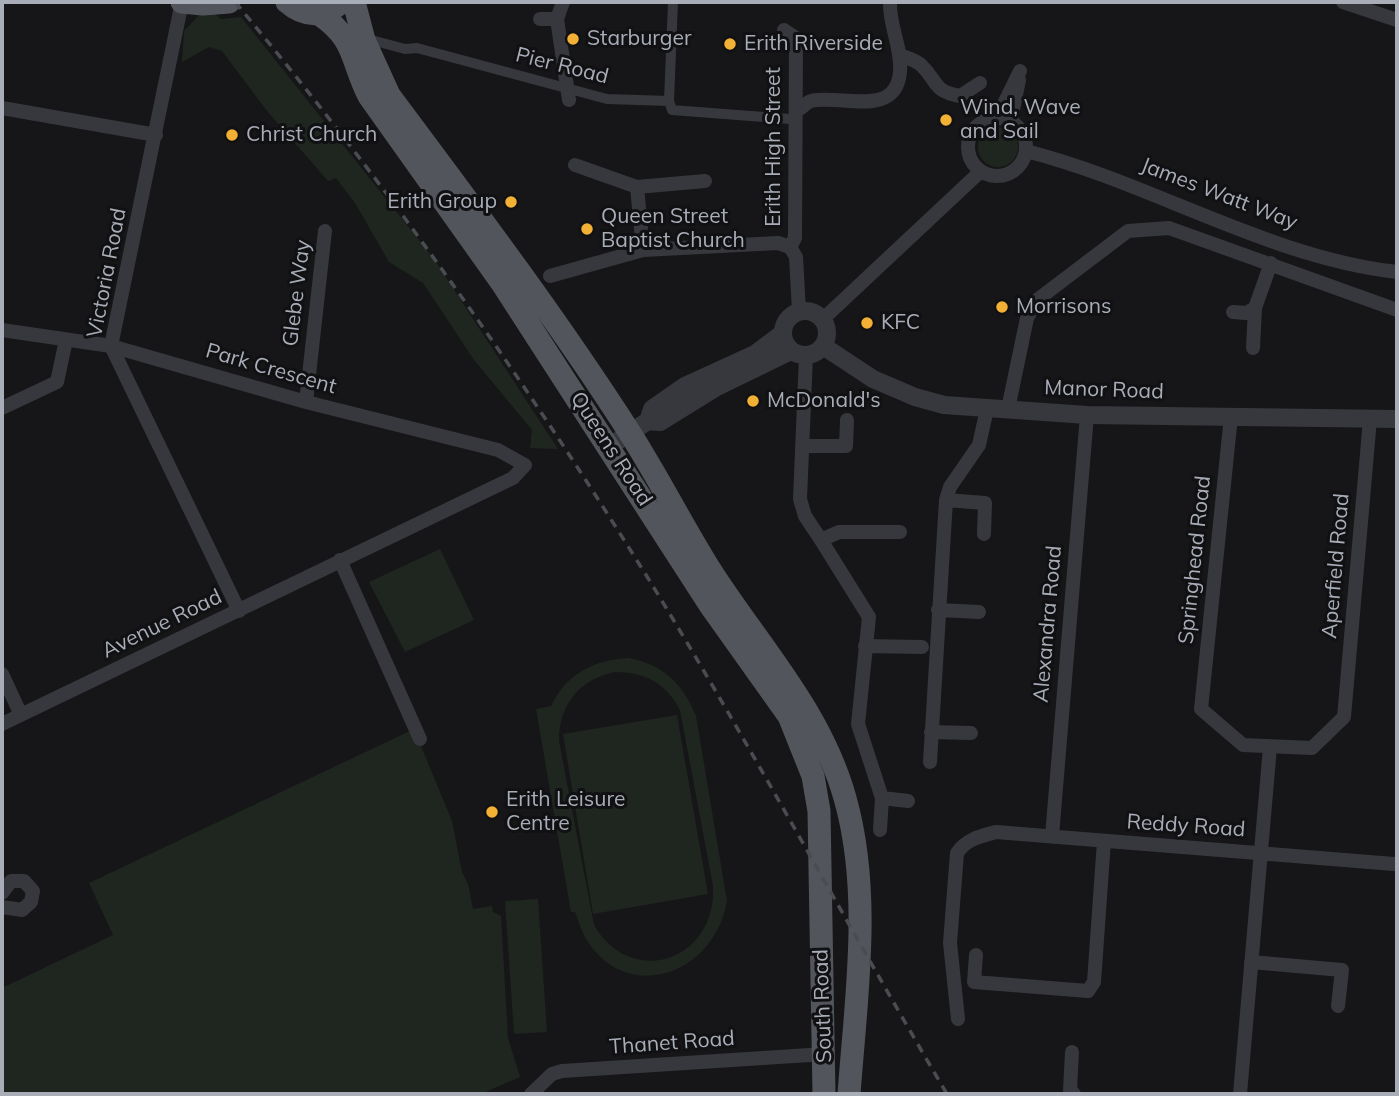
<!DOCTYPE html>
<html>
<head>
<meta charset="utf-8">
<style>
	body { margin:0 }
	#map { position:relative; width:1399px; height:1096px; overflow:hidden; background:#161618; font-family:Mulish,sans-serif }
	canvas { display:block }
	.frame { position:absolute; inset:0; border:4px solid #a8adb8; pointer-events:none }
</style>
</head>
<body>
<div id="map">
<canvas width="1399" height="1096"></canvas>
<div class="frame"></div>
</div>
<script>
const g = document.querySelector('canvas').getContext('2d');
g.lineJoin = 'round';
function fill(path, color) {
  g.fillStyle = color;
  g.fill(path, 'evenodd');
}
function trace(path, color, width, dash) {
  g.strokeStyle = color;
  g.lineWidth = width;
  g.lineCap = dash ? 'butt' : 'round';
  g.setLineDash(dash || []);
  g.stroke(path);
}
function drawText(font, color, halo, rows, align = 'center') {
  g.font = font + ' Mulish,sans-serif';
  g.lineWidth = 6;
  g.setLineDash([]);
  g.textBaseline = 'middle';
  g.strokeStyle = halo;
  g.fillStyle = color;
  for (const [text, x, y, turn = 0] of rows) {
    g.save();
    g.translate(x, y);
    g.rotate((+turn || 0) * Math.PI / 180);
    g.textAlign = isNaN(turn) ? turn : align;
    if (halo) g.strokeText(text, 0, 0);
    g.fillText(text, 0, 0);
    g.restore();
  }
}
const green = new Path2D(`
	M 212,11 L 221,19 L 241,17 L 434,259 L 558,449 L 530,448 L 532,430 L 474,360 L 423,283 L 389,262 L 355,203 L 336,178 L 328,181 L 267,111 L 222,51 L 209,47 L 182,62 L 184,31 L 201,13 Z
	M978 147a20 20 0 1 1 40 0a20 20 0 1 1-40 0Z
	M 440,549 L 474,620 L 405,652 L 369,582 Z
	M 629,658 C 664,665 683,684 696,716 L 727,901 C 715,973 630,1005 588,942 C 582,933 579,922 575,912 L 571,912 L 536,709 L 551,706 C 567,673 594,660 629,658 ZM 615,672 C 645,672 666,683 680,710 L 713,886 C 717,960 632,990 594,925 L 559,741 C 559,705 579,679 615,672 Z
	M 677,715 L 708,894 L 593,914 L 563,734 Z
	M 414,729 L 452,821 L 462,872 L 468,884 L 473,909 L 492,906 L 493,912 L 501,916 L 508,1038 L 520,1077 L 481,1094 L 2,1094 L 2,988 L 113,935 L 89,883 Z
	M 538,899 L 547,1032 L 514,1034 L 505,901 Z`);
const pedestrian = new Path2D(`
	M 364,38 L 405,49 L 417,48 L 607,99 L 669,101 L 672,110 L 790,119
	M 669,101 L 673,2`);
const minor = new Path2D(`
	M 182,2 L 111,346 L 239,611
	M 563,2 L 557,19 L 569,100
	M 1343,2 L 1397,20
	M 540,19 L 557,19
	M 784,30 L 796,38 L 795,238 L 790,247 L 796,257 L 799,311
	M 900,55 C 907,58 916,60 921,65 C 938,81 932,91 960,96 L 980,83
	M 2,108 L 156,135
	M 798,110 C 802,108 807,102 811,101 C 840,94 896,119 900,72 C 902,47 889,26 890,2
	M 997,118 L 1020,71
	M968 147a29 29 0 1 1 58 0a29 29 0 1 1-58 0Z
	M 1011,120 L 1019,80
	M 1026,151 C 1152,183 1267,257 1397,272
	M 575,165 L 637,187
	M 643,250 L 637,187 L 705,181
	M 550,276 L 643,250 L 778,243 L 790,247
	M 1233,312 L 1246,313 L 1255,308
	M 823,319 L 981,171
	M 2,330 L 111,346 L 306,402 L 498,450 L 525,465 L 513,478 L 2,724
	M 1253,348 L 1255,308 L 1271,263
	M 806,356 L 800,499 L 805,516 L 821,540 L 839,532 L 900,532
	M 306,402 L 325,231
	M 2,408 L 57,382 L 66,340
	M 1008,409 L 1027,318 L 1037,300 L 1128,231 L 1169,228 L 1397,310
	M 1231,416 L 1201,709 L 1243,745 L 1312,748 L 1344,717 L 1370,419
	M 802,446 L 846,446 L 847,420
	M 946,500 L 985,503 L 984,534
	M 821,540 L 869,617 L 858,724 L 882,798 L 908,801
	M 340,560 L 420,739
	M 938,610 L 979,612
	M 865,646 L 922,647
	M 2,674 L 21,715
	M 931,732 L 971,733
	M 930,762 L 946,500 L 950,487 L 979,445 L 987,409
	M 880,830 L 882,798
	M 1052,836 L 1087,415
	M 2,893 L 11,881 L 24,881 L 33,891 L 31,902 L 22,910 L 2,907
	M 976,955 L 974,982 L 1088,991 L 1094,982 L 1104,841
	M 1251,962 L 1342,970 L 1338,1006
	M 958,1019 L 950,943 L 957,853 C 966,839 981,836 996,832 L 1394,864
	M 1072,1052 L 1070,1090 L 1074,1094
	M 531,1094 L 552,1074 L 562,1071 L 825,1054
	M 1240,1094 L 1270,747`);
const tertiary = new Path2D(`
	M783 333a22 22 0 1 1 44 0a22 22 0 1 1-44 0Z
	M 823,346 L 873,379 L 915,397 L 944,405 L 1087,415 L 1397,419
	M 648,421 L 660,422 L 715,388 L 791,351
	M 610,446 L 648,421 L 652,409 L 685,386 L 755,354 L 783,333`);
const primary = new Path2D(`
	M 182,2 L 203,4 L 229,2
	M 287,2 C 305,18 324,17 342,2
	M 354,2 L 364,40 L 389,95 C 471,205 554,315 628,430 C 657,475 681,523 709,568 C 758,645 820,709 845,798 C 872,893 856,998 849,1094
	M 319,14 C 357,40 350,59 369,96 L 502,283 L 710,605 L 789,716 L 813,776 L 819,811 L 824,1094`);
const rail = new Path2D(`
	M 235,2 C 388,185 525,380 651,583 C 754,751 847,925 947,1094`);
const markers = [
	[573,39,7,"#f2b134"],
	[730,44,7,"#f2b134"],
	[946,120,7,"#f2b134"],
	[232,135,7,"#f2b134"],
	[511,202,7,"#f2b134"],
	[587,229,7,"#f2b134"],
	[1002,307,7,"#f2b134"],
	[867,323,7,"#f2b134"],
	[753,401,7,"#f2b134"],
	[492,812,7,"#f2b134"]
];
const poiNames = [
	["Starburger",587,39],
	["Erith Riverside",744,44],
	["Wind, Wave",960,108],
	["and Sail",960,132],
	["Christ Church",246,135],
	["Erith Group",497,202,"right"],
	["Queen Street",601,217],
	["Baptist Church",601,241],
	["Morrisons",1016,307],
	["KFC",881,323],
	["McDonald's",767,401],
	["Erith Leisure",506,800],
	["Centre",506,824]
];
const streetNames = [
	["Pier Road",562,66,14],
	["Erith High Street",774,147,-90],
	["James Watt Way",1219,194,21],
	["Victoria Road",107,273,-79],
	["Glebe Way",297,293,-83],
	["Park Crescent",271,369,16],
	["Manor Road",1104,390,2],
	["Queens Road",611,449,57],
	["Springhead Road",1195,560,-84],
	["Aperfield Road",1336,566,-85],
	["Avenue Road",162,624,-26],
	["Alexandra Road",1048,624,-85],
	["Reddy Road",1186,826,4],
	["South Road",823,1006,-92],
	["Thanet Road",672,1043,-4]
];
fill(green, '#1e261f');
trace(pedestrian, '#37383d', 10);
trace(minor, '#37383d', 14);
trace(tertiary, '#37383d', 18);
trace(primary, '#53555c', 23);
trace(rail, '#4a4c52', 3.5, [9, 7]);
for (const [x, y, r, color] of markers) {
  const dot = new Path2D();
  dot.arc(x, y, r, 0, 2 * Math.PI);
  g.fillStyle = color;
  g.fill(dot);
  trace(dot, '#111113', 2.5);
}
drawText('21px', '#a8adb8', '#111113', poiNames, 'left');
drawText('21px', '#a8adb8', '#111113', streetNames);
</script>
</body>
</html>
